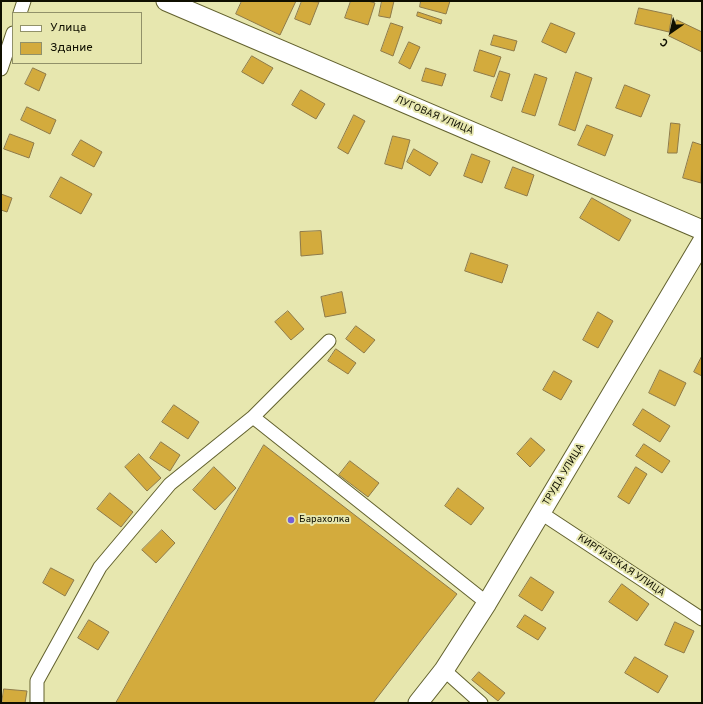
<!DOCTYPE html>
<html>
<head>
<meta charset="utf-8">
<style>
	body { margin:0 }
	#map { position:relative; width:703px; height:704px; overflow:hidden; background:#e7e7af; font-family:Overpass,sans-serif }
	canvas { display:block }
	.frame { position:absolute; inset:0; border:2px solid #0f0f00; pointer-events:none }
	.legend { position:absolute; left:12px; top:12px; width:130px; height:52px; box-sizing:border-box; background:#e7e7af; border:1px solid #919169; margin:0; padding:5px 7px; list-style:none; font-size:12px; color:#0f0f00 }
	.legend li { display:flex; align-items:center; gap:8px; height:20px }
	.legend b { width:20px; border:1px solid #919169 }
	.north { position:absolute; left:651px; top:12px; width:40px; height:40px; -webkit-text-stroke:3px #e7e7af; paint-order:stroke; rotate:214deg; font-size:11px; font-weight:700; line-height:16px; text-align:center; color:#0f0f00 }
	.north::after { content:''; display:block; margin:auto; width:14px; height:18px; background:#0f0f00; clip-path:polygon(50% 0,100% 100%,50% 72%,0 100%) }
</style>
</head>
<body>
<div id="map">
<canvas width="703" height="704"></canvas>
<div class="frame"></div>
<ul class="legend">
<li><b style="height:5px;background:#fff"></b>Улица</li>
<li><b style="height:11px;background:#d3ab3d"></b>Здание</li>
</ul>
<div class="north">С</div>
</div>
<script>
const g = document.querySelector('canvas').getContext('2d');
g.lineJoin = 'round';
function fill(path, color) {
  g.fillStyle = color;
  g.fill(path, 'evenodd');
}
function trace(path, color, width, dash) {
  g.strokeStyle = color;
  g.lineWidth = width;
  g.lineCap = dash ? 'butt' : 'round';
  g.setLineDash(dash || []);
  g.stroke(path);
}
function drawText(font, color, halo, rows, align = 'center') {
  g.font = font + ' Overpass,sans-serif';
  g.lineWidth = 4;
  g.setLineDash([]);
  g.textBaseline = 'middle';
  g.strokeStyle = halo;
  g.fillStyle = color;
  for (const [text, x, y, turn = 0] of rows) {
    g.save();
    g.translate(x, y);
    g.rotate((+turn || 0) * Math.PI / 180);
    g.textAlign = isNaN(turn) ? turn : align;
    if (halo) g.strokeText(text, 0, 0);
    g.fillText(text, 0, 0);
    g.restore();
  }
}
const building = new Path2D(`
	M 242,1 L 296,1 L 280,35 L 236,14 Z
	M 302,1 L 319,2 L 310,25 L 295,19 Z
	M 351,1 L 368,1 L 375,3 L 368,25 L 345,18 Z
	M 382,1 L 394,1 L 390,18 L 379,16 Z
	M 421,1 L 450,1 L 446,14 L 420,7 Z
	M 639,8 L 672,15 L 669,32 L 635,24 Z
	M 418,12 L 442,20 L 441,24 L 417,16 Z
	M 677,20 L 702,32 L 702,52 L 669,36 Z
	M 391,23 L 403,27 L 393,56 L 381,51 Z
	M 551,23 L 575,33 L 566,53 L 542,42 Z
	M 494,35 L 517,41 L 514,51 L 491,45 Z
	M 409,42 L 420,47 L 410,69 L 399,63 Z
	M 480,50 L 501,57 L 494,77 L 474,71 Z
	M 252,56 L 273,68 L 263,84 L 242,72 Z
	M 33,68 L 46,74 L 39,91 L 25,84 Z
	M 426,68 L 446,74 L 442,86 L 422,81 Z
	M 500,71 L 510,74 L 502,101 L 491,97 Z
	M 576,72 L 592,78 L 575,131 L 559,125 Z
	M 535,74 L 547,78 L 535,116 L 522,112 Z
	M 625,85 L 650,95 L 641,117 L 616,108 Z
	M 301,90 L 325,104 L 316,119 L 292,105 Z
	M 27,107 L 56,120 L 50,134 L 21,120 Z
	M 354,115 L 365,121 L 348,154 L 338,148 Z
	M 671,123 L 680,124 L 677,153 L 668,153 Z
	M 587,125 L 613,135 L 605,156 L 578,145 Z
	M 10,134 L 34,143 L 29,158 L 4,149 Z
	M 393,136 L 410,140 L 402,169 L 385,164 Z
	M 81,140 L 102,152 L 94,167 L 72,155 Z
	M 693,142 L 702,145 L 701,183 L 683,178 Z
	M 414,149 L 438,163 L 430,176 L 407,162 Z
	M 472,154 L 490,161 L 482,183 L 464,176 Z
	M 513,167 L 534,175 L 527,196 L 505,188 Z
	M 61,177 L 92,194 L 81,214 L 50,197 Z
	M 1,194 L 12,198 L 7,212 L 1,210 Z
	M 592,198 L 631,220 L 619,241 L 580,218 Z
	M 321,231 L 323,254 L 301,256 L 300,232 Z
	M 471,253 L 508,265 L 502,283 L 465,271 Z
	M 342,292 L 346,313 L 325,317 L 321,297 Z
	M 288,311 L 304,329 L 291,340 L 275,322 Z
	M 598,312 L 613,321 L 598,348 L 583,340 Z
	M 356,326 L 375,340 L 364,353 L 346,339 Z
	M 336,349 L 356,363 L 348,374 L 328,361 Z
	M 702,356 L 702,376 L 694,372 Z
	M 660,370 L 686,383 L 675,406 L 649,393 Z
	M 554,371 L 572,381 L 561,400 L 543,390 Z
	M 174,405 L 199,422 L 188,439 L 162,422 Z
	M 643,409 L 670,426 L 660,442 L 633,425 Z
	M 531,438 L 545,450 L 530,467 L 517,454 Z
	M 161,442 L 180,455 L 170,471 L 150,458 Z
	M 644,444 L 670,461 L 662,473 L 636,456 Z
	M 264,445 L 457,594 L 373,703 L 116,703 Z
	M 139,454 L 161,478 L 147,491 L 125,467 Z
	M 350,461 L 379,483 L 368,497 L 339,475 Z
	M 214,467 L 236,488 L 215,510 L 193,490 Z
	M 636,467 L 647,474 L 629,504 L 618,497 Z
	M 458,488 L 484,508 L 471,525 L 445,506 Z
	M 110,493 L 133,512 L 121,527 L 97,509 Z
	M 162,530 L 175,543 L 156,563 L 142,550 Z
	M 51,568 L 74,580 L 65,596 L 43,583 Z
	M 531,577 L 554,592 L 542,611 L 519,596 Z
	M 622,584 L 649,604 L 637,621 L 609,602 Z
	M 525,615 L 546,628 L 538,640 L 517,627 Z
	M 89,620 L 109,632 L 98,650 L 78,638 Z
	M 675,622 L 694,631 L 684,653 L 665,645 Z
	M 635,657 L 668,676 L 658,693 L 625,673 Z
	M 479,672 L 505,693 L 498,701 L 472,680 Z
	M 4,689 L 27,691 L 25,703 L 2,703 Z`);
const street = new Path2D(`
	M 20,13 L 24,1
	M 1,69 L 13,33
	M 253,417 L 487,603
	M 541,513 L 702,619
	M 444,670 L 481,703
	M 37,703 L 37,681 L 100,567 L 170,484 L 253,417 L 329,341`);
const secondary = new Path2D(`
	M 166,1 L 702,230
	M 418,703 L 444,670 L 487,603 L 702,242`);
const markers = [
	[291,520,4,"#755fd9"]
];
const streetNames = [
	["ЛУГОВАЯ УЛИЦА",434,116,23],
	["ТРУДА УЛИЦА",564,475,-59],
	["КИРГИЗСКАЯ УЛИЦА",621,566,34]
];
const poiNames = [
	["Барахолка",299,520]
];
fill(building, '#d3ab3d');
trace(building, '#8e7a49', 1);
trace(street, '#62612e', 15);
trace(secondary, '#62612e', 21);
trace(street, '#fff', 13);
trace(secondary, '#fff', 19);
for (const [x, y, r, color] of markers) {
  const dot = new Path2D();
  dot.arc(x, y, r, 0, 2 * Math.PI);
  g.fillStyle = color;
  g.fill(dot);
  trace(dot, '#e7e7af', 1.5);
}
drawText('10px', '#0f0f00', '#e7e7af', streetNames);
drawText('10px', '#0f0f00', '#e7e7af', poiNames, 'left');
</script>
</body>
</html>
